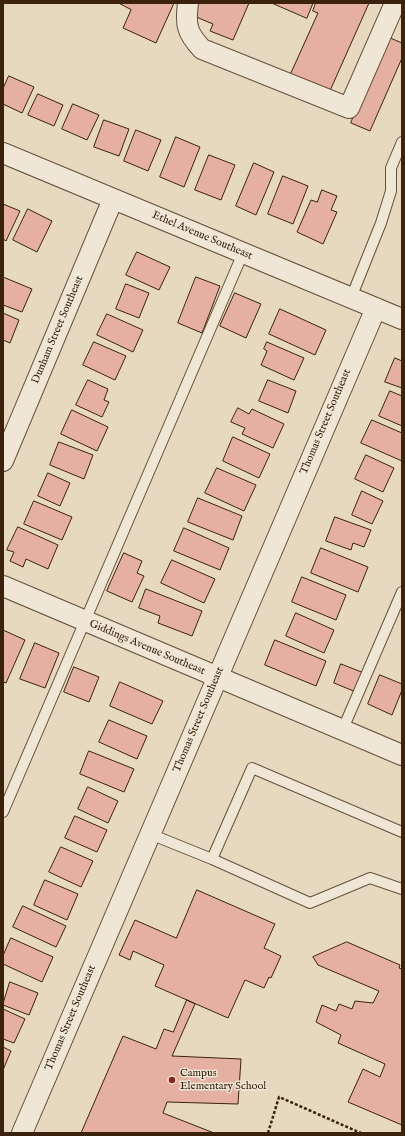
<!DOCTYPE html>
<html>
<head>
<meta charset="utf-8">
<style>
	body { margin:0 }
	#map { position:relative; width:405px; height:1136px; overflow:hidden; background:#e6d9bf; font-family:"IM FELL English",serif }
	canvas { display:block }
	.frame { position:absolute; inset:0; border:4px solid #3a220d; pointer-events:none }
</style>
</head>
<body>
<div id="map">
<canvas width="405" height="1136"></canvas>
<div class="frame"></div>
</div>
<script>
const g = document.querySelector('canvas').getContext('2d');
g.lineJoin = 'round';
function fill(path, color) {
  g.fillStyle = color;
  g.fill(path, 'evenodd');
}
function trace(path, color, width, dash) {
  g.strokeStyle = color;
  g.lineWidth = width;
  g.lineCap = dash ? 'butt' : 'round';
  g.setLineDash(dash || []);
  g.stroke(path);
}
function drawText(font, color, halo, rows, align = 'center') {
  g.font = font + ' "IM FELL English",serif';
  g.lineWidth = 3;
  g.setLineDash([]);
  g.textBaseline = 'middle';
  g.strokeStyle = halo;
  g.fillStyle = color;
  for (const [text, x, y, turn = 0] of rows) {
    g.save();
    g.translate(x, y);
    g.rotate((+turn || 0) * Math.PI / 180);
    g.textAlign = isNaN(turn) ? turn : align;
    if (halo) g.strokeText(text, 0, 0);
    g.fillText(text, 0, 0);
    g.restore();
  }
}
const building = new Path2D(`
	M 119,3 L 174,3 L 156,43 L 123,28 L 131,10 Z
	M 194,3 L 249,3 L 233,40 L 210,31 L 213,24 L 189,14 Z
	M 272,3 L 313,3 L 307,18 Z
	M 316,3 L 369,3 L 329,93 L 290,75 L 318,13 L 313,11 Z
	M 388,37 L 402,43 L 402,58 L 370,131 L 351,123 Z
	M 9,76 L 34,87 L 22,113 L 3,104 L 3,89 Z
	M 38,94 L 63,105 L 54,126 L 28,115 Z
	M 73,104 L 99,115 L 87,140 L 62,129 Z
	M 104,120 L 129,129 L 119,156 L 94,147 Z
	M 136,130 L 161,140 L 148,171 L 124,161 Z
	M 176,137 L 200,147 L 184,187 L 160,177 Z
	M 209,155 L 235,165 L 221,200 L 195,190 Z
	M 254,163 L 274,172 L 256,215 L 236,206 Z
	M 283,176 L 308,186 L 293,224 L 268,214 Z
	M 322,190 L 337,196 L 331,210 L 337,212 L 323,244 L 297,232 L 311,200 L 317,202 Z
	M 3,204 L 20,211 L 6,241 L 3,239 Z
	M 28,209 L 52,221 L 37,252 L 13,240 Z
	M 137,252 L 170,267 L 159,290 L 126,275 Z
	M 3,277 L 32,289 L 22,312 L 3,305 Z
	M 196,277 L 220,286 L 202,333 L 178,323 Z
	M 126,284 L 149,293 L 139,318 L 116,309 Z
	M 235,293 L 261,304 L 246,338 L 220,326 Z
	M 280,309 L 326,330 L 315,355 L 269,334 Z
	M 3,313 L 19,320 L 10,343 L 3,340 Z
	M 107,314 L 143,330 L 133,352 L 97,335 Z
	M 94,342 L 126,356 L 115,380 L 83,365 Z
	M 267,342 L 304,358 L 294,380 L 261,365 L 267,351 L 264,349 Z
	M 395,358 L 402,361 L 402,388 L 385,382 Z
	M 88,380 L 108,389 L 104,400 L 109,402 L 102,417 L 76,405 Z
	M 268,380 L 296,391 L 288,413 L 259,401 Z
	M 390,391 L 402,396 L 402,426 L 379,416 Z
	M 238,408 L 249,414 L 252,409 L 284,424 L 273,448 L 242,434 L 245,428 L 231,422 Z
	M 72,410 L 108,427 L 97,451 L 61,434 Z
	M 372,420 L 402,433 L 402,461 L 361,443 Z
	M 233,437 L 270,454 L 259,478 L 223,461 Z
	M 59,442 L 93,455 L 84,479 L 50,465 Z
	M 366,455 L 394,468 L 383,492 L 355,479 Z
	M 217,468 L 256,485 L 244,511 L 205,493 Z
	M 48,473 L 70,483 L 60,506 L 38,496 Z
	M 362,491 L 383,501 L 372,524 L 352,515 Z
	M 198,498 L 242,516 L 233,540 L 188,522 Z
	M 34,501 L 72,517 L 62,540 L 24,524 Z
	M 335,517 L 371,530 L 364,547 L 353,543 L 351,550 L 326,541 Z
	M 18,527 L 58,545 L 48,569 L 26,559 L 23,567 L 10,561 L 14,552 L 7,550 Z
	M 184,528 L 229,548 L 220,570 L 174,551 Z
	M 321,548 L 368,567 L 358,592 L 311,573 Z
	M 124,553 L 142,561 L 137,573 L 144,576 L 132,602 L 107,591 Z
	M 172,560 L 215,579 L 204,603 L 161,583 Z
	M 302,577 L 346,595 L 336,620 L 292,602 Z
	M 146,589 L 202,611 L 192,636 L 158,623 L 160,616 L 139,608 Z
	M 296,613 L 334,630 L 324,653 L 286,636 Z
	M 3,630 L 25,640 L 6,683 L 3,682 Z
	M 275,640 L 326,661 L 316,686 L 265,665 Z
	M 35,643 L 59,653 L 45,688 L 20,679 Z
	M 341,664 L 364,673 L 356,692 L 334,683 Z
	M 74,667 L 99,677 L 89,702 L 64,692 Z
	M 380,675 L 402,684 L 402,690 L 392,715 L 368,704 Z
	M 120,682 L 163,701 L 152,724 L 110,706 Z
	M 109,720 L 147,736 L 137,759 L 99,742 Z
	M 89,751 L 134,769 L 124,792 L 80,774 Z
	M 88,787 L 118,801 L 108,823 L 78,809 Z
	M 75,816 L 107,830 L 97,852 L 65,838 Z
	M 61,847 L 93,861 L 81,887 L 49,872 Z
	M 45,880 L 78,894 L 67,920 L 34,905 Z
	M 197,890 L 275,924 L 264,948 L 281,956 L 271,978 L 269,977 L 264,988 L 245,980 L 228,1018 L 155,986 L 164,965 L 133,951 L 130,960 L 119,955 L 135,920 L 176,938 Z
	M 23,906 L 66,926 L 56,947 L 13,927 Z
	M 11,938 L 53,957 L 42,982 L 3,964 L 3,956 Z
	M 347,942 L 400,965 L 399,968 L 402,969 L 402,1125 L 348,1102 L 363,1069 L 380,1077 L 385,1064 L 338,1043 L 341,1035 L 316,1022 L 322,1005 L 336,1011 L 339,1004 L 352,1009 L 355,1001 L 373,1003 L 379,991 L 318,965 L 313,957 Z
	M 10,982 L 38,993 L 29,1015 L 3,1005 Z
	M 187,1000 L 195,1004 L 172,1056 L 241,1059 L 238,1104 L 167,1102 L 163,1113 L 214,1133 L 81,1133 L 123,1036 L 156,1049 L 164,1029 L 173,1032 Z
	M 3,1009 L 25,1019 L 14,1043 L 3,1039 Z
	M 3,1047 L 11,1051 L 3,1070 Z`);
const path = new Path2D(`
	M 268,1133 L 279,1097 L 361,1133`);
const lane = new Path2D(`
	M 351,298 L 381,223 L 391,191 L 391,168 L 402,142
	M 342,731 L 402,592
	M 3,812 L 243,253
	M 150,834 L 212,859 L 252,768 L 402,832
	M 212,859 L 310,903 L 370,878 L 402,889`);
const street = new Path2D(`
	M 188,3 C 185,25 187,33 202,49 L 349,108 L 395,3
	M 3,153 L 402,319
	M 3,461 L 113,199
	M 3,586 L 402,755
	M 22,1133 L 376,308`);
const markers = [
	[172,1080,4,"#8f2418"]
];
const streetNames = [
	["Ethel Avenue Southeast",202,236,23],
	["Dunham Street Southeast",58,330,-67],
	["Thomas Street Southeast",326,422,-67],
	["Giddings Avenue Southeast",147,648,23],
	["Thomas Street Southeast",199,720,-67],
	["Thomas Street Southeast",71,1018,-67]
];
const poiNames = [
	["Campus",180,1074],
	["Elementary School",180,1087]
];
fill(building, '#e5b0a1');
trace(building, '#3a220d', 1);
trace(lane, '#65503a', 12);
trace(street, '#65503a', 22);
trace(path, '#3a220d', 2.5, [3, 2]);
trace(lane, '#efe6d5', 10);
trace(street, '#efe6d5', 20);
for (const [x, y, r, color] of markers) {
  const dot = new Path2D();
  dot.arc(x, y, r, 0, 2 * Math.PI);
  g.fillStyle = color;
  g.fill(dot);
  trace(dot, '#efe6d5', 1.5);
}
drawText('11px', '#3a220d', '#efe6d5', streetNames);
drawText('11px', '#3a220d', '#efe6d5', poiNames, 'left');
</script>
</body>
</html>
